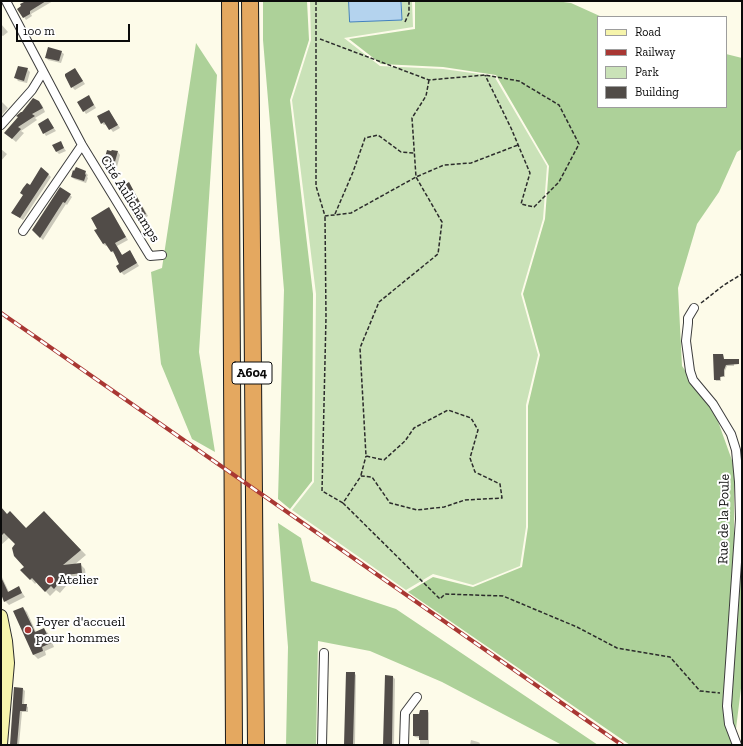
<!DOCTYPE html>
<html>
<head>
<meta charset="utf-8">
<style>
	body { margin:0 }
	#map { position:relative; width:743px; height:746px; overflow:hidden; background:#fdfbe9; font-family:"Zilla Slab",serif }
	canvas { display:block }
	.frame { position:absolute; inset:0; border:2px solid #0a0a0a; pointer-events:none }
	.legend { position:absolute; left:597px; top:16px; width:130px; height:92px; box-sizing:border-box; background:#fff; border:1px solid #9d9d9d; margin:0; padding:5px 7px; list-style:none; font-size:12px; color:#0a0a0a }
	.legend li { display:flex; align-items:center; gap:8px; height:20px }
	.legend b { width:20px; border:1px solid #9d9d9d }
	.scale { position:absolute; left:16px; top:24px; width:114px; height:18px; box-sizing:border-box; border:2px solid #0a0a0a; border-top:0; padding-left:5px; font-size:12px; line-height:14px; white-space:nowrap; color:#0a0a0a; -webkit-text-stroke:3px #fff; paint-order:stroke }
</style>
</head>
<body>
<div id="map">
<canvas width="743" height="746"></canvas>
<div class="frame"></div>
<ul class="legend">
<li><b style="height:5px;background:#f6f4ab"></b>Road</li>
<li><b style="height:5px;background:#a93733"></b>Railway</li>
<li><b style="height:11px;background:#cae2b8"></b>Park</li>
<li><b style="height:11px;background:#514c48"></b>Building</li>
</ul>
<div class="scale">100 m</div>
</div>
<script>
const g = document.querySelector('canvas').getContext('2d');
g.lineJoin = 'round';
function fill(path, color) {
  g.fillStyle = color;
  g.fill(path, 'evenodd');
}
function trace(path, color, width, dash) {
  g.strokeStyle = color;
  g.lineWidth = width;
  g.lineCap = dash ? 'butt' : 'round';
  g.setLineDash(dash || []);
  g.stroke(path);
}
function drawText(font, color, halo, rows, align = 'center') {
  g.font = font + ' "Zilla Slab",serif';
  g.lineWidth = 4;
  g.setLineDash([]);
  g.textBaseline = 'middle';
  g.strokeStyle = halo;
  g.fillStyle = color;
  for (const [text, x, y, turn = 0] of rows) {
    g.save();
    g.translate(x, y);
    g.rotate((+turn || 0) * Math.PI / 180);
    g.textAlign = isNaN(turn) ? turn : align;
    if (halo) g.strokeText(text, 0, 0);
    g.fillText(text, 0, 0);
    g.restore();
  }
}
const green = new Path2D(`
	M 310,1 L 349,1 L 350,22 L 402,19 L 402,1 L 412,1 L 413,27 L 344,38 L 380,66 L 443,69 L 494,76 L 547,166 L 543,219 L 521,294 L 538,355 L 526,405 L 526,527 L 520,566 L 473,585 L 433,574 L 406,590 L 292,510 L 314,482 L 316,294 L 292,100 L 311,40 Z`);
const forest = new Path2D(`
	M 263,1 L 307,1 L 309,40 L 290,100 L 313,294 L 312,481 L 290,509 L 278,499 L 284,290 L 263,40 Z
	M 415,1 L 556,1 L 571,3 L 602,17 L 598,17 L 598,107 L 726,107 L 726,54 L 742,58 L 742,149 L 737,152 L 719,192 L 697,224 L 678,288 L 682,366 L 715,413 L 734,466 L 734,573 L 742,575 L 742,680 L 734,745 L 630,745 L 408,592 L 433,577 L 473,587 L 522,567 L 528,527 L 528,406 L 540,355 L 523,294 L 545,219 L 549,166 L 496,75 L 443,67 L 381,64 L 349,39 L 415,29 Z
	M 196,43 L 217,75 L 199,352 L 215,452 L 192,439 L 161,364 L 151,272 L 162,268 Z
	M 278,523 L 301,538 L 311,581 L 396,609 L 598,745 L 562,745 L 442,682 L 370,651 L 318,641 L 316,745 L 286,745 L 288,647 Z`);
const water = new Path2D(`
	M 349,1 L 401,1 L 402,20 L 350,22 Z`);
const shadow = new Path2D(`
	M 28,1 L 53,1 L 31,14 L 32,16 L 26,20 L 19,9 Z
	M 1,24 L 8,32 L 3,36 L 1,35 Z
	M 61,52 L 64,54 L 61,63 L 48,60 L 46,57 Z
	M 27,69 L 30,72 L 27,83 L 18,81 L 16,78 Z
	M 75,69 L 85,84 L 75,90 L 72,87 Z
	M 91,99 L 96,108 L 86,114 L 84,111 Z
	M 1,101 L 8,108 L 1,116 Z
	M 39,102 L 42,105 L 45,112 L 35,118 L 37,120 L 21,131 L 24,133 L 16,142 L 9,136 L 19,117 Z
	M 109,111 L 120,128 L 113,132 L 107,124 L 104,125 L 102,123 Z
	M 48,120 L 56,131 L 46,136 L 39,125 Z
	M 60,142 L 66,151 L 59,154 L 57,152 Z
	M 1,149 L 7,154 L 1,161 Z
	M 118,152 L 120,155 L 117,167 L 112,166 L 105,160 Z
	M 42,168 L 51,177 L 23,220 L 15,215 Z
	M 85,172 L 88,175 L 87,177 L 88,178 L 86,183 L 74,179 L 72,177 Z
	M 129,183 L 148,216 L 142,220 L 140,219 L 138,220 L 136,218 L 131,209 L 133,208 L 129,199 L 127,200 L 125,198 Z
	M 70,195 L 72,197 L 67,205 L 66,204 L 43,240 L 33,230 Z
	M 109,208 L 128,240 L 117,246 L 122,255 L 130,251 L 139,266 L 124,275 L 121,272 L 121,264 L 115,254 L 112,252 L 108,245 L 106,246 L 103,244 L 98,229 Z
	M 723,355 L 724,360 L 734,361 L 734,366 L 727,366 L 725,371 L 725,377 L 721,377 L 721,381 L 716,381 L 715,379 Z
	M 1,505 L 2,506 L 1,509 L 7,515 L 27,529 L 44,512 L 86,555 L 74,565 L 80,564 L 85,569 L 86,578 L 71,580 L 60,593 L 56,590 L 50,596 L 37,582 L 35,584 L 22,570 L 26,567 L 16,544 L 10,537 L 1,545 Z
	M 1,575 L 9,592 L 19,588 L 25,597 L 9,605 L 5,601 L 1,592 Z
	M 23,608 L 27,612 L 36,632 L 44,629 L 48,633 L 54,647 L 45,651 L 46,655 L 38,659 L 34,655 L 15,612 Z
	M 354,673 L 356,675 L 355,745 L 345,745 Z
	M 393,677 L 395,679 L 394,745 L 384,745 Z
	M 23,689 L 25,691 L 24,705 L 28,707 L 28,712 L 22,712 L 19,745 L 10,745 Z
	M 428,711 L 429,713 L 429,745 L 420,745 L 420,738 L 415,737 L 414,736 L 420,715 Z
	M 471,740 L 478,742 L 480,743 L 479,745 L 470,745 Z`);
const building = new Path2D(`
	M 26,1 L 46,1 L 30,11 L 30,14 L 23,18 L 17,9 L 21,6 L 20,4 Z
	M 48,47 L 62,51 L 59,61 L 45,58 Z
	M 18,66 L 28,68 L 24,81 L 14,78 Z
	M 75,68 L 83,81 L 71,88 L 65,76 L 65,74 Z
	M 89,95 L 94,105 L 83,112 L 77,102 Z
	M 33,98 L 39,101 L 43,108 L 32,114 L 35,116 L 18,127 L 21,129 L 12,139 L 4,133 L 18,117 L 16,116 L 21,112 L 22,112 Z
	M 109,110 L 118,125 L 109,130 L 104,122 L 101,124 L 97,116 Z
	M 48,118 L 54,128 L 43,134 L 38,124 Z
	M 61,141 L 64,148 L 56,152 L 52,145 Z
	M 107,150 L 111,151 L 112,150 L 118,151 L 114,165 L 108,164 L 109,162 L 104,161 Z
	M 41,167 L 49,174 L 20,218 L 11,213 L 23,195 L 20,193 L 23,188 L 27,183 L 30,185 Z
	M 76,167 L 86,171 L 85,174 L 86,175 L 84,181 L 71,177 L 73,170 L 74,171 Z
	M 129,182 L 146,214 L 138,218 L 137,217 L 135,218 L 130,209 L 132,207 L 127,196 L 124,198 L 118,189 Z
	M 60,187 L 71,194 L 65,203 L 63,202 L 40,238 L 32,230 Z
	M 109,207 L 126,237 L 115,243 L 122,255 L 130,250 L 137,263 L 120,273 L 116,266 L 119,264 L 113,251 L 111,252 L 105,243 L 103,244 L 94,230 L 97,229 L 91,218 Z
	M 713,354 L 723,354 L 724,359 L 739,359 L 739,364 L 726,365 L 724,370 L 724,376 L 720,377 L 720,380 L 714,380 Z
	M 1,507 L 7,514 L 10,511 L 26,528 L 44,511 L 81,550 L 63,565 L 81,563 L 82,573 L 66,575 L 54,589 L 51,586 L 45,592 L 32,578 L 30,580 L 20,570 L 24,567 L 14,556 L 12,548 L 15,544 L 4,533 L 1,536 Z
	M 1,577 L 8,592 L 19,586 L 22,593 L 4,602 L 1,594 Z
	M 23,607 L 35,632 L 44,628 L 51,643 L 42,647 L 43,651 L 33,655 L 13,611 Z
	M 346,672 L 355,672 L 353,745 L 344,745 Z
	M 385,675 L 393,676 L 392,745 L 383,745 Z
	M 14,687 L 23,688 L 22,704 L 27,704 L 26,711 L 20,711 L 17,745 L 10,745 Z
	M 420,710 L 428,710 L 428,740 L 419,740 L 419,736 L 413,736 L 413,714 L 419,714 Z`);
const path = new Path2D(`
	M 316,1 L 316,186 L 325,216 L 351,213 L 416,177 L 444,165 L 471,163 L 518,145
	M 405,22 L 409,13 L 409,1
	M 320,39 L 429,80 L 485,75 L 519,81 L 559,105 L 579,144 L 559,182 L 534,207 L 521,204 L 530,173 L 511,128 L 485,75
	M 429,80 L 426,96 L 412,118 L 416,177 L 442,222 L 438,254 L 379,302 L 360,348 L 366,456 L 384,460 L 405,441 L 414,428 L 448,410 L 471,418 L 478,430 L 470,458 L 475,472 L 500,484 L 502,498 L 465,500 L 444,507 L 417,510 L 390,503 L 372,477 L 361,476 L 343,503 L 440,599 L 445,594 L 503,596 L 577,627 L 617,648 L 670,657 L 700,691 L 720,693
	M 335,214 L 353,172 L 365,138 L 378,135 L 401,152 L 414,153
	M 325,217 L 326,317 L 322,491 L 343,503
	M 701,303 L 724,285 L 742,274
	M 361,475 L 366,456`);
const street = new Path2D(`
	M 6,1 L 82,145 L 150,256 L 162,255
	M 1,125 L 32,90 L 43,72
	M 23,231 L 82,145
	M 694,308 L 688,318 L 688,323 L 686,341 L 690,371 L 693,380 L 713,404 L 731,434 L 736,450 L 739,482 L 740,519 L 727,706 L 729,724 L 737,745
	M 322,745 L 324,653
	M 404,745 L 405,713 L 417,697`);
const secondary = new Path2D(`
	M 1,616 L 6,641 L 8,663 L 1,744`);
const highway = new Path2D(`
	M 230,1 L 234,745
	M 250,1 L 256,745`);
const rail = new Path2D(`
	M 1,313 L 622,745`);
const markers = [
	[50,580,4,"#a93733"],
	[28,630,4,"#a93733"]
];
const shields = [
	[252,373,40]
];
const shieldNames = [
	["A604",252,373]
];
const streetNames = [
	["Cité Aulichamps",130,199,58],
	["Rue de la Poule",724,519,-89]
];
const poiNames = [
	["Atelier",58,580],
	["Foyer d'accueil",36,622],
	["pour hommes",36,638]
];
fill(green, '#cae2b8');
fill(forest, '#add199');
fill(water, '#b4d3ee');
trace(water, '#4381bd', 1);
fill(shadow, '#0003');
fill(building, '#514c48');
trace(street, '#3d3d3d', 10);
trace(secondary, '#2c2c2c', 14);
trace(highway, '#1b1b1b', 18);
trace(path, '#2c2c2c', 1.5, [4, 2]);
trace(street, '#fff', 8);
trace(secondary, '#f6f4ab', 12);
trace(highway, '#e4a860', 16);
trace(rail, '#a93733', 4);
trace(rail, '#fff', 2.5, [8]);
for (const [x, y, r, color] of markers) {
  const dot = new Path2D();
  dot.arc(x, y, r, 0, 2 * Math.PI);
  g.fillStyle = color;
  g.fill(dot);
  trace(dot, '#fff', 1.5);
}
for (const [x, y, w] of shields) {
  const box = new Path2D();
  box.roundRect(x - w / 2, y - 11, w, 22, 3);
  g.fillStyle = '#fff';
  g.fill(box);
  trace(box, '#0a0a0a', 1);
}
drawText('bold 13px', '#0a0a0a', null, shieldNames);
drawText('14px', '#0a0a0a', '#fff', streetNames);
drawText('14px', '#0a0a0a', '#fff', poiNames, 'left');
</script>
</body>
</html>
